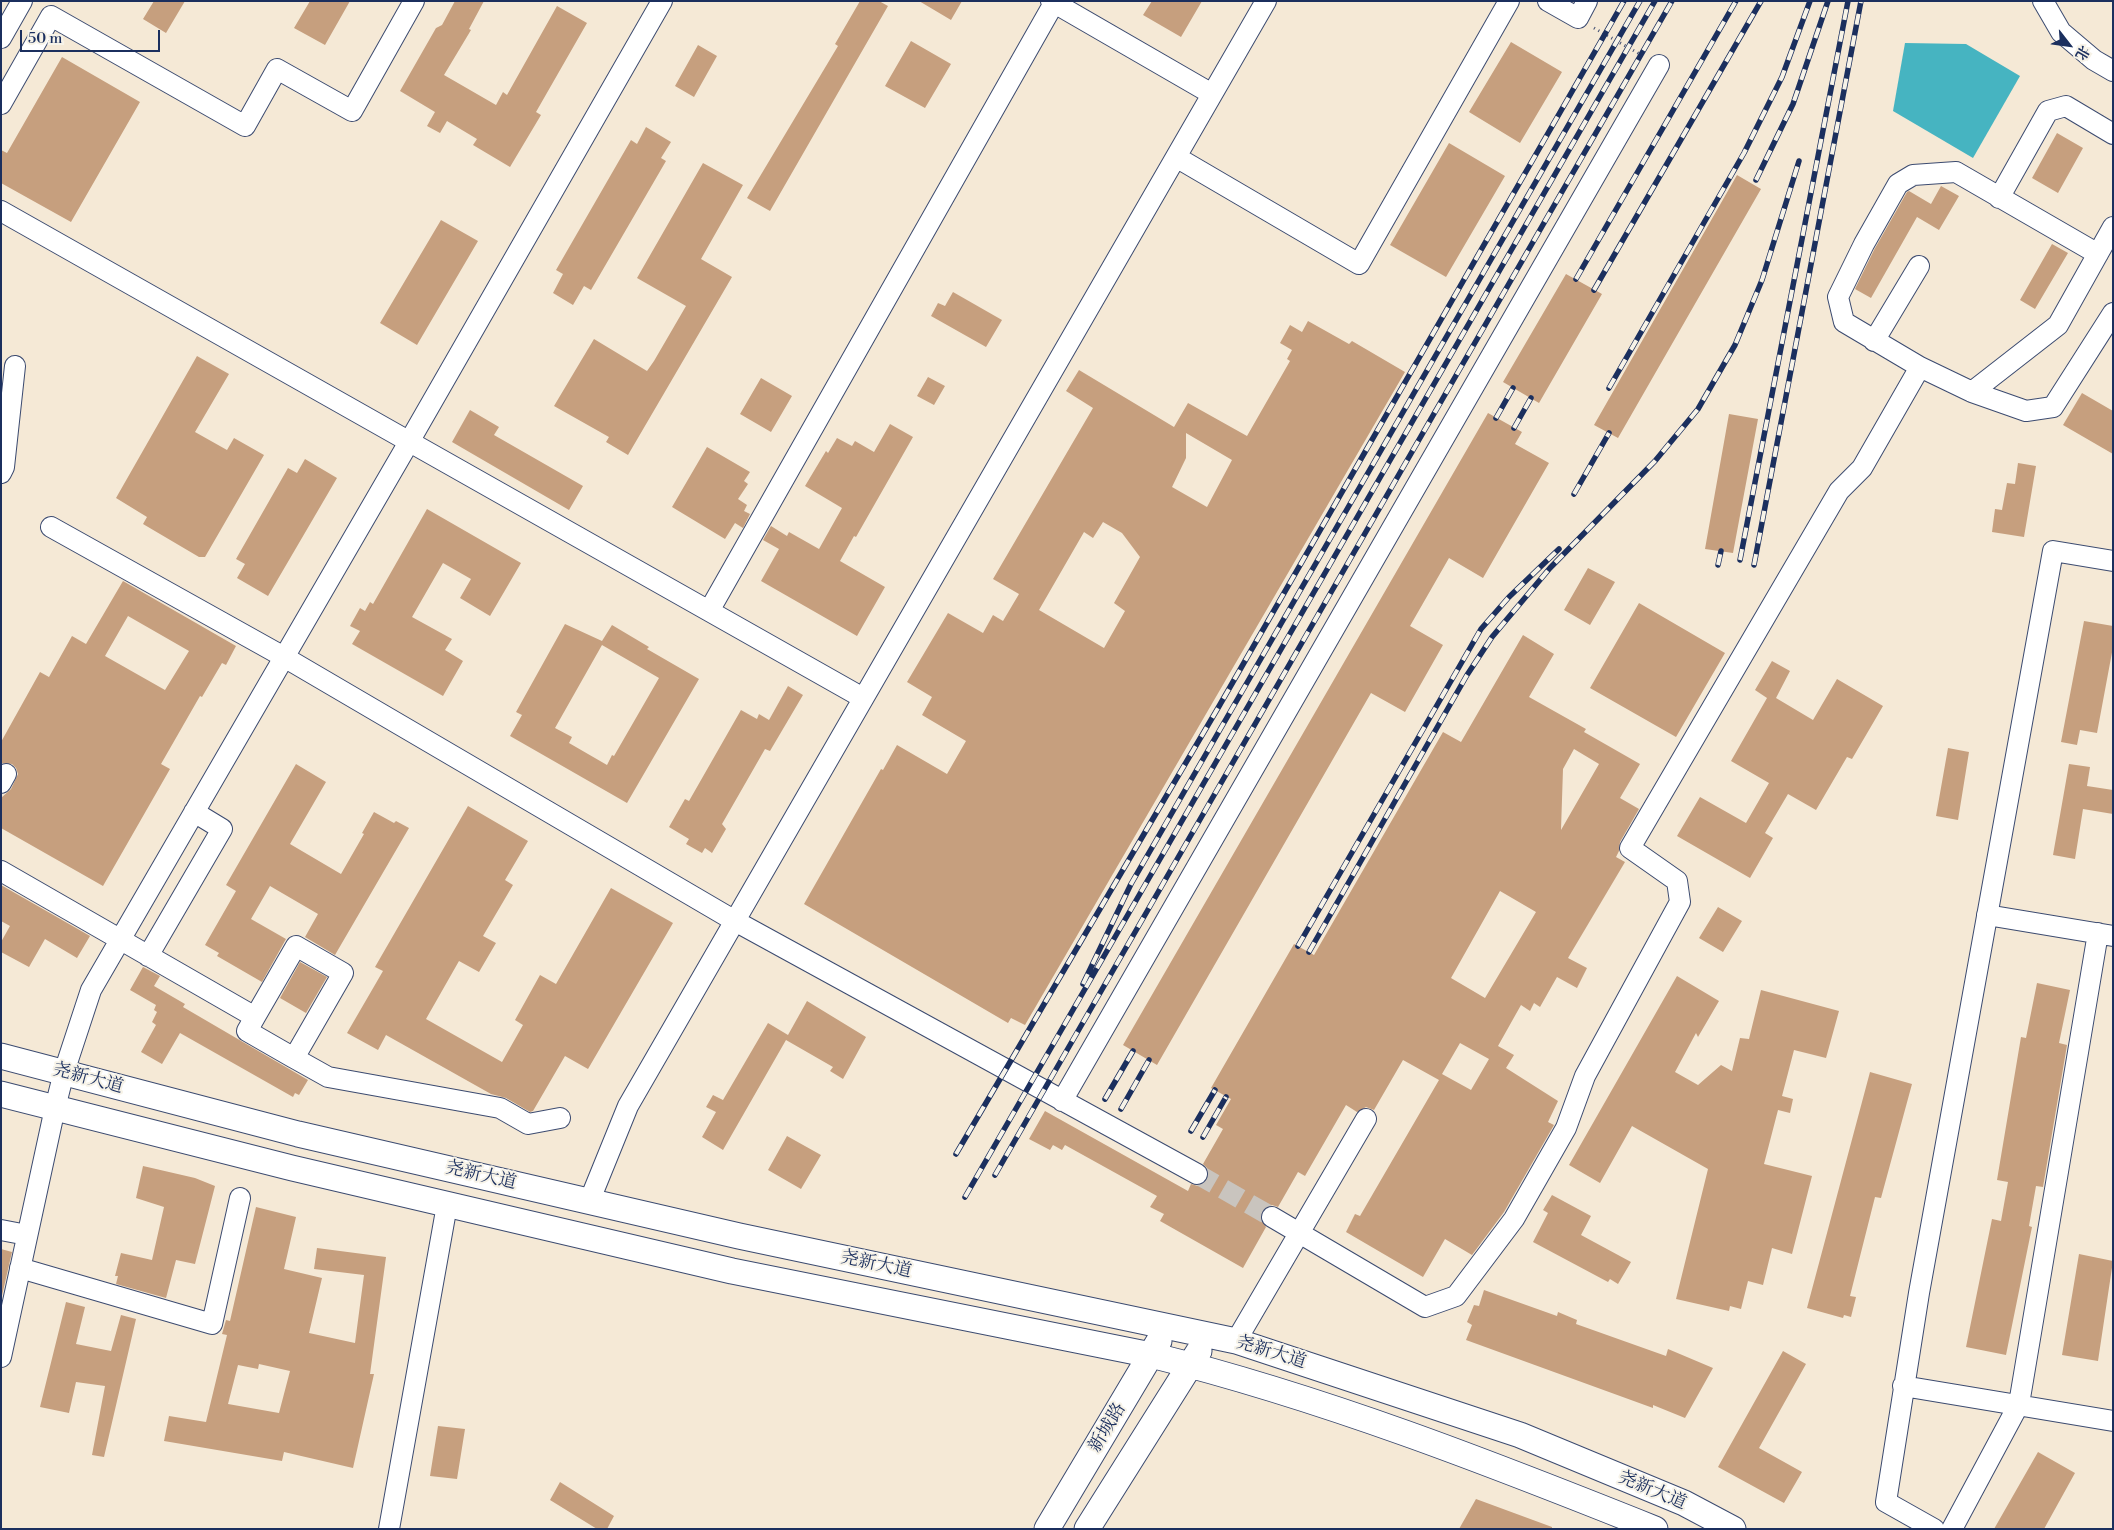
<!DOCTYPE html>
<html>
<head>
<meta charset="utf-8">
<style>
	body { margin:0 }
	#map { position:relative; width:2114px; height:1530px; overflow:hidden; background:#f5e9d6; font-family:"Libre Bodoni","Noto Serif SC",serif }
	canvas { display:block }
	.frame { position:absolute; inset:0; border:2px solid #1b2f5e; pointer-events:none }
	.north { position:absolute; left:2044px; top:20px; width:50px; height:50px; -webkit-text-stroke:4px #f7f3e8; paint-order:stroke; rotate:120deg; font-size:14px; font-weight:700; line-height:20px; text-align:center; color:#1b2f5e }
	.north::after { content:''; display:block; margin:auto; width:18px; height:22px; background:#1b2f5e; clip-path:polygon(50% 0,100% 100%,50% 72%,0 100%) }
	.scale { position:absolute; left:20px; top:30px; width:140px; height:22px; box-sizing:border-box; border:2px solid #1b2f5e; border-top:0; padding-left:6px; font-size:15px; line-height:18px; white-space:nowrap; color:#1b2f5e; -webkit-text-stroke:4px #f7f3e8; paint-order:stroke }
</style>
</head>
<body>
<div id="map">
<canvas width="2114" height="1530"></canvas>
<div class="frame"></div>
<div class="north">北</div>
<div class="scale">50 m</div>
</div>
<script>
const g = document.querySelector('canvas').getContext('2d');
g.lineJoin = 'round';
function fill(path, color) {
  g.fillStyle = color;
  g.fill(path, 'evenodd');
}
function trace(path, color, width, dash) {
  g.strokeStyle = color;
  g.lineWidth = width;
  g.lineCap = dash ? 'butt' : 'round';
  g.setLineDash(dash || []);
  g.stroke(path);
}
function drawText(font, color, halo, rows, align = 'center') {
  g.font = font + ' "Libre Bodoni","Noto Serif SC",serif';
  g.lineWidth = 4;
  g.setLineDash([]);
  g.textBaseline = 'middle';
  g.strokeStyle = halo;
  g.fillStyle = color;
  for (const [text, x, y, turn = 0] of rows) {
    g.save();
    g.translate(x, y);
    g.rotate((+turn || 0) * Math.PI / 180);
    g.textAlign = isNaN(turn) ? turn : align;
    if (halo) g.strokeText(text, 0, 0);
    g.fillText(text, 0, 0);
    g.restore();
  }
}
const water = new Path2D(`
	M 1905,43 L 1966,44 L 2020,76 L 1973,158 L 1893,111 Z`);
const building = new Path2D(`
	M 154,1 L 185,1 L 166,33 L 143,19 Z
	M 310,1 L 350,1 L 325,45 L 294,28 Z
	M 455,1 L 484,1 L 469,29 L 471,30 L 444,75 L 496,105 L 503,92 L 507,95 L 557,6 L 587,23 L 536,112 L 541,115 L 510,167 L 473,145 L 477,139 L 447,121 L 440,133 L 427,126 L 435,112 L 400,91 L 436,28 L 442,25 Z
	M 860,1 L 879,1 L 888,6 L 770,211 L 747,198 L 838,46 L 835,44 Z
	M 919,1 L 962,1 L 951,20 Z
	M 1152,1 L 1202,1 L 1181,37 L 1143,15 Z
	M 911,41 L 951,64 L 925,108 L 885,86 Z
	M 1511,42 L 1562,72 L 1520,143 L 1469,112 Z
	M 698,45 L 717,56 L 694,97 L 675,86 Z
	M 62,57 L 140,102 L 71,222 L 1,183 L 1,150 L 7,153 Z
	M 646,127 L 671,142 L 661,158 L 666,161 L 591,290 L 584,286 L 573,305 L 553,293 L 563,274 L 556,270 L 631,140 L 637,144 Z
	M 2057,133 L 2083,148 L 2058,193 L 2032,178 Z
	M 1449,143 L 1505,176 L 1446,277 L 1390,245 Z
	M 703,163 L 743,185 L 701,259 L 732,277 L 628,455 L 606,442 L 609,437 L 554,406 L 594,339 L 647,371 L 654,361 L 686,306 L 637,278 Z
	M 1737,175 L 1761,189 L 1618,438 L 1594,425 Z
	M 1941,186 L 1959,196 L 1939,230 L 1917,217 L 1871,298 L 1855,289 L 1874,250 L 1907,192 L 1909,191 L 1931,204 Z
	M 441,220 L 478,241 L 417,345 L 380,323 Z
	M 2052,244 L 2068,253 L 2035,309 L 2020,300 Z
	M 1566,274 L 1602,294 L 1539,403 L 1503,382 Z
	M 953,292 L 1002,320 L 986,347 L 931,316 L 938,303 L 945,306 Z
	M 1308,321 L 1349,344 L 1352,341 L 1405,372 L 1025,1025 L 1011,1018 L 1008,1023 L 804,904 L 881,769 L 883,770 L 897,745 L 947,774 L 966,741 L 922,715 L 932,697 L 907,682 L 948,613 L 983,633 L 993,615 L 1003,621 L 1019,594 L 993,579 L 1093,408 L 1066,391 L 1079,370 L 1174,427 L 1188,403 L 1247,436 L 1290,361 L 1287,359 L 1292,350 L 1280,343 L 1290,325 L 1302,332 ZM 1186,433 L 1232,460 L 1207,507 L 1172,487 L 1186,458 ZM 1103,522 L 1122,533 L 1140,557 L 1114,603 L 1125,611 L 1104,648 L 1039,610 L 1084,532 L 1093,538 Z
	M 197,356 L 229,374 L 195,432 L 227,450 L 234,438 L 264,455 L 205,557 L 199,557 L 143,524 L 147,517 L 116,498 Z
	M 928,377 L 945,386 L 934,405 L 917,396 Z
	M 761,378 L 792,396 L 771,432 L 740,414 Z
	M 2082,393 L 2113,411 L 2113,454 L 2063,425 Z
	M 470,410 L 499,427 L 494,435 L 583,486 L 569,510 L 452,442 Z
	M 1488,413 L 1522,432 L 1515,444 L 1549,463 L 1483,578 L 1449,558 L 1410,626 L 1443,645 L 1405,712 L 1371,693 L 1157,1065 L 1123,1045 Z
	M 1729,414 L 1758,419 L 1733,553 L 1705,549 Z
	M 890,424 L 913,437 L 856,537 L 854,536 L 840,561 L 885,587 L 857,636 L 761,581 L 779,549 L 763,540 L 771,526 L 787,536 L 789,532 L 819,549 L 842,508 L 805,486 L 826,451 L 828,453 L 837,438 L 852,446 L 855,441 L 874,452 Z
	M 707,447 L 750,472 L 744,481 L 748,484 L 738,499 L 747,505 L 744,511 L 750,514 L 743,528 L 735,523 L 725,539 L 672,507 Z
	M 305,459 L 337,478 L 268,596 L 237,578 L 245,564 L 236,559 L 288,468 L 297,473 Z
	M 2018,463 L 2036,466 L 2024,537 L 1992,532 L 1995,509 L 2002,510 L 2007,483 L 2015,484 Z
	M 427,509 L 521,563 L 490,616 L 460,598 L 471,579 L 443,563 L 412,617 L 452,639 L 445,650 L 463,661 L 443,696 L 352,644 L 360,631 L 350,626 L 360,608 L 365,611 L 370,602 L 373,604 Z
	M 1588,568 L 1615,582 L 1590,625 L 1564,610 Z
	M 123,581 L 236,646 L 226,665 L 222,663 L 202,697 L 200,696 L 161,764 L 170,769 L 103,886 L 1,828 L 1,798 L 11,789 L 18,774 L 16,768 L 12,764 L 1,763 L 1,742 L 40,672 L 49,677 L 72,636 L 86,644 ZM 128,616 L 189,651 L 165,690 L 105,656 Z
	M 1639,603 L 1725,653 L 1676,737 L 1590,688 Z
	M 2084,621 L 2113,626 L 2113,647 L 2097,733 L 2080,730 L 2077,745 L 2061,742 Z
	M 565,624 L 602,641 L 612,625 L 649,647 L 647,649 L 699,679 L 627,803 L 510,736 L 522,715 L 516,712 ZM 602,645 L 659,678 L 614,756 L 612,755 L 607,765 L 569,743 L 572,737 L 555,728 Z
	M 1523,635 L 1554,654 L 1529,697 L 1586,729 L 1584,732 L 1640,764 L 1620,798 L 1639,809 L 1620,842 L 1619,851 L 1616,857 L 1625,862 L 1568,958 L 1587,968 L 1577,988 L 1557,977 L 1540,1007 L 1534,1003 L 1530,1011 L 1521,1005 L 1498,1046 L 1514,1055 L 1506,1068 L 1558,1101 L 1548,1122 L 1554,1125 L 1504,1212 L 1472,1255 L 1445,1239 L 1423,1277 L 1346,1232 L 1355,1214 L 1360,1216 L 1439,1080 L 1403,1060 L 1374,1110 L 1366,1107 L 1357,1112 L 1346,1105 L 1305,1176 L 1298,1172 L 1278,1207 L 1272,1205 L 1262,1211 L 1260,1217 L 1266,1227 L 1243,1268 L 1160,1221 L 1164,1214 L 1150,1207 L 1157,1196 L 1065,1145 L 1062,1150 L 1053,1145 L 1050,1150 L 1029,1139 L 1045,1111 L 1188,1191 L 1191,1184 L 1198,1186 L 1204,1184 L 1209,1174 L 1207,1168 L 1203,1164 L 1223,1129 L 1216,1125 L 1231,1099 L 1211,1088 L 1294,944 L 1314,955 L 1443,732 L 1461,742 ZM 1574,749 L 1599,764 L 1561,830 L 1563,769 ZM 1500,891 L 1536,912 L 1485,998 L 1451,978 ZM 1460,1043 L 1489,1059 L 1471,1090 L 1442,1074 Z
	M 1772,661 L 1790,671 L 1776,698 L 1813,720 L 1837,679 L 1883,706 L 1852,759 L 1847,757 L 1816,810 L 1788,794 L 1765,833 L 1773,838 L 1750,878 L 1677,836 L 1700,797 L 1746,823 L 1769,783 L 1731,761 L 1767,698 L 1755,690 Z
	M 788,686 L 803,695 L 770,751 L 765,749 L 722,824 L 726,829 L 712,853 L 705,848 L 702,853 L 686,844 L 689,839 L 669,827 L 685,799 L 689,801 L 741,710 L 757,719 L 759,714 L 769,720 Z
	M 1948,748 L 1969,752 L 1958,820 L 1936,816 Z
	M 296,764 L 326,782 L 290,844 L 341,874 L 364,834 L 362,833 L 374,812 L 394,823 L 396,821 L 409,828 L 335,955 L 305,937 L 318,914 L 270,886 L 251,919 L 286,939 L 262,982 L 217,956 L 219,953 L 205,945 L 236,891 L 226,885 Z
	M 2069,764 L 2090,767 L 2087,786 L 2113,790 L 2113,814 L 2083,809 L 2075,859 L 2053,855 Z
	M 468,806 L 528,841 L 505,880 L 513,885 L 483,936 L 496,943 L 479,972 L 459,961 L 426,1019 L 502,1062 L 523,1025 L 515,1020 L 540,975 L 556,984 L 611,888 L 673,923 L 588,1069 L 565,1056 L 533,1111 L 530,1112 L 506,1098 L 491,1094 L 386,1035 L 378,1050 L 347,1033 L 383,971 L 375,967 Z
	M 1,885 L 90,936 L 77,958 L 45,939 L 29,967 L 1,952 L 1,942 L 10,926 L 1,921 Z
	M 1718,907 L 1742,921 L 1723,952 L 1699,938 Z
	M 300,962 L 327,977 L 306,1013 L 280,998 Z
	M 143,967 L 160,976 L 154,986 L 185,1004 L 183,1007 L 308,1080 L 299,1095 L 295,1093 L 293,1097 L 180,1033 L 162,1064 L 141,1052 L 156,1025 L 152,1022 L 157,1012 L 154,1010 L 156,1005 L 130,990 Z
	M 1677,976 L 1719,1001 L 1698,1037 L 1696,1033 L 1675,1072 L 1698,1085 L 1721,1065 L 1732,1071 L 1740,1038 L 1749,1039 L 1761,990 L 1839,1011 L 1826,1058 L 1794,1050 L 1782,1096 L 1793,1099 L 1790,1113 L 1778,1110 L 1764,1164 L 1812,1176 L 1792,1254 L 1772,1248 L 1763,1285 L 1748,1281 L 1741,1309 L 1730,1306 L 1729,1311 L 1676,1299 L 1708,1169 L 1632,1126 L 1600,1183 L 1569,1165 Z
	M 2037,983 L 2070,990 L 2059,1043 L 2067,1045 L 2043,1187 L 2036,1186 L 2029,1226 L 2032,1227 L 2006,1355 L 1966,1347 L 1992,1219 L 2001,1221 L 2008,1182 L 1997,1180 L 2021,1037 L 2026,1038 Z
	M 807,1001 L 866,1037 L 843,1079 L 830,1071 L 833,1067 L 786,1040 L 723,1150 L 702,1137 L 716,1112 L 706,1107 L 713,1095 L 723,1100 L 768,1023 L 788,1035 Z
	M 1870,1072 L 1912,1084 L 1881,1198 L 1875,1197 L 1850,1296 L 1856,1297 L 1851,1317 L 1844,1315 L 1843,1318 L 1807,1308 Z
	M 787,1136 L 821,1155 L 801,1189 L 768,1170 Z
	M 143,1166 L 195,1178 L 215,1186 L 195,1264 L 176,1260 L 166,1298 L 116,1284 L 118,1276 L 115,1276 L 121,1253 L 152,1260 L 164,1207 L 136,1198 Z
	M 1552,1195 L 1591,1216 L 1581,1235 L 1631,1262 L 1618,1284 L 1610,1279 L 1608,1282 L 1533,1242 L 1548,1213 L 1543,1210 Z
	M 256,1207 L 296,1217 L 284,1269 L 322,1278 L 309,1333 L 355,1343 L 364,1275 L 314,1269 L 317,1248 L 386,1257 L 370,1374 L 374,1374 L 353,1468 L 284,1452 L 282,1461 L 164,1441 L 169,1416 L 206,1422 L 227,1335 L 222,1334 L 226,1320 L 230,1321 ZM 259,1364 L 290,1371 L 279,1413 L 228,1404 L 238,1365 L 258,1369 Z
	M 1,1249 L 12,1252 L 1,1300 Z
	M 2079,1254 L 2113,1261 L 2098,1361 L 2062,1355 Z
	M 1484,1290 L 1557,1316 L 1558,1312 L 1577,1320 L 1576,1324 L 1666,1356 L 1668,1349 L 1713,1368 L 1685,1418 L 1653,1405 L 1653,1408 L 1466,1340 L 1472,1325 L 1467,1322 L 1474,1305 L 1479,1306 Z
	M 66,1302 L 85,1307 L 76,1344 L 111,1351 L 121,1315 L 136,1319 L 104,1457 L 92,1455 L 105,1386 L 76,1382 L 69,1413 L 40,1407 Z
	M 1783,1351 L 1806,1364 L 1759,1448 L 1802,1472 L 1784,1503 L 1718,1467 Z
	M 438,1426 L 465,1429 L 457,1479 L 430,1476 Z
	M 2038,1452 L 2075,1473 L 2044,1529 L 1994,1529 Z
	M 560,1482 L 614,1516 L 607,1529 L 597,1529 L 550,1500 Z
	M 1476,1499 L 1552,1527 L 1552,1529 L 1459,1529 Z`);
const minorTunnel = new Path2D(`
	M 1197,1174 L 1272,1217`);
const path = new Path2D(`
	M 1594,28 L 1643,56`);
const minor = new Path2D(`
	M 1051,1 L 1212,94
	M 1548,1 L 1578,18 L 1587,1
	M 2043,1 L 2061,32 L 2094,60 L 2113,71
	M 1,38 L 22,1
	M 1,104 L 51,16 L 245,126 L 277,69 L 352,111 L 414,1
	M 1176,157 L 1359,264 L 1509,1
	M 1999,198 L 2048,111 L 2066,106 L 2113,134
	M 1,211 L 863,698
	M 2098,254 L 1956,172 L 1913,175 L 1898,184 L 1864,244 L 1838,297 L 1844,322 L 1920,367 L 1972,392 L 2026,411 L 2053,407 L 2113,313
	M 1874,341 L 1919,266
	M 1972,392 L 2058,325 L 2113,227
	M 1,473 L 4,467 L 15,366
	M 51,527 L 284,657 L 735,921 L 1197,1174
	M 709,611 L 1054,3
	M 1,783 L 6,774
	M 1,871 L 255,1017 L 296,946 L 343,973 L 294,1058 L 328,1077 L 500,1108 L 528,1124 L 560,1118
	M 1987,915 L 2113,936
	M 148,956 L 222,829 L 194,812
	M 255,1017 L 247,1031 L 294,1058
	M 1062,1101 L 1659,65
	M 589,1202 L 628,1106 L 1266,1
	M 1272,1217 L 1425,1307 L 1456,1296 L 1514,1219 L 1566,1128 L 1585,1076 L 1680,902 L 1677,881 L 1630,848 L 1839,491 L 1862,468 L 1920,367
	M 1,1230 L 27,1235
	M 20,1268 L 212,1324 L 240,1198
	M 1236,1341 L 1366,1119
	M 1,1357 L 55,1108 L 64,1072 L 91,990 L 409,442 L 662,1
	M 1903,1386 L 2113,1421
	M 389,1529 L 447,1205
	M 1934,1529 L 1886,1502 L 1919,1293 L 2053,551 L 2113,561
	M 1952,1529 L 2019,1404 L 2098,933`);
const major = new Path2D(`
	M 1,1056 L 298,1134 L 739,1236 L 1236,1341 L 1520,1435 L 1684,1503 L 1733,1529
	M 1,1094 L 292,1168 L 732,1271 L 1151,1355 C 1324,1398 1490,1463 1655,1529
	M 1047,1529 L 1159,1341
	M 1087,1529 L 1199,1351`);
const rail = new Path2D(`
	M 1756,180 L 1793,104 L 1828,1
	M 1576,279 L 1736,1
	M 1594,290 L 1761,1
	M 1609,388 L 1744,153 L 1782,77 L 1810,1
	M 1496,418 L 1513,388
	M 1514,428 L 1531,398
	M 1574,494 L 1609,433
	M 1740,560 L 1848,1
	M 1718,565 L 1721,551
	M 1754,565 L 1861,1
	M 1298,946 L 1481,629 L 1509,597 L 1559,549
	M 1309,952 L 1467,675 L 1492,637 L 1550,568 L 1655,461 L 1698,409 L 1735,345 L 1762,280 L 1799,161
	M 1083,984 L 1131,884 L 1640,1
	M 1105,1099 L 1133,1051
	M 1121,1109 L 1149,1060
	M 1191,1131 L 1215,1090
	M 1203,1137 L 1226,1097
	M 956,1154 L 1218,708 L 1624,1
	M 995,1175 L 1672,1
	M 965,1197 L 1655,1`);
const streetNames = [
	["尧新大道",88,1079,15],
	["尧新大道",481,1176,13],
	["尧新大道",876,1265,12],
	["尧新大道",1271,1353,17],
	["新城路",1108,1428,-59],
	["尧新大道",1652,1491,23]
];
fill(water, '#46b4c1');
fill(building, '#c69f7e');
trace(minorTunnel, '#c9c4be', 20, [20, 10]);
trace(minor, '#3c4b70', 22);
trace(major, '#3c4b70', 27);
trace(path, '#3c4b70', 3, [1, 4]);
trace(minor, '#fff', 20);
trace(major, '#fff', 25);
trace(rail, '#1b2f5e', 5.5);
trace(rail, '#f7f3e8', 4, [11]);
drawText('18px', '#1b2f5e', '#f7f3e8', streetNames);
</script>
</body>
</html>
